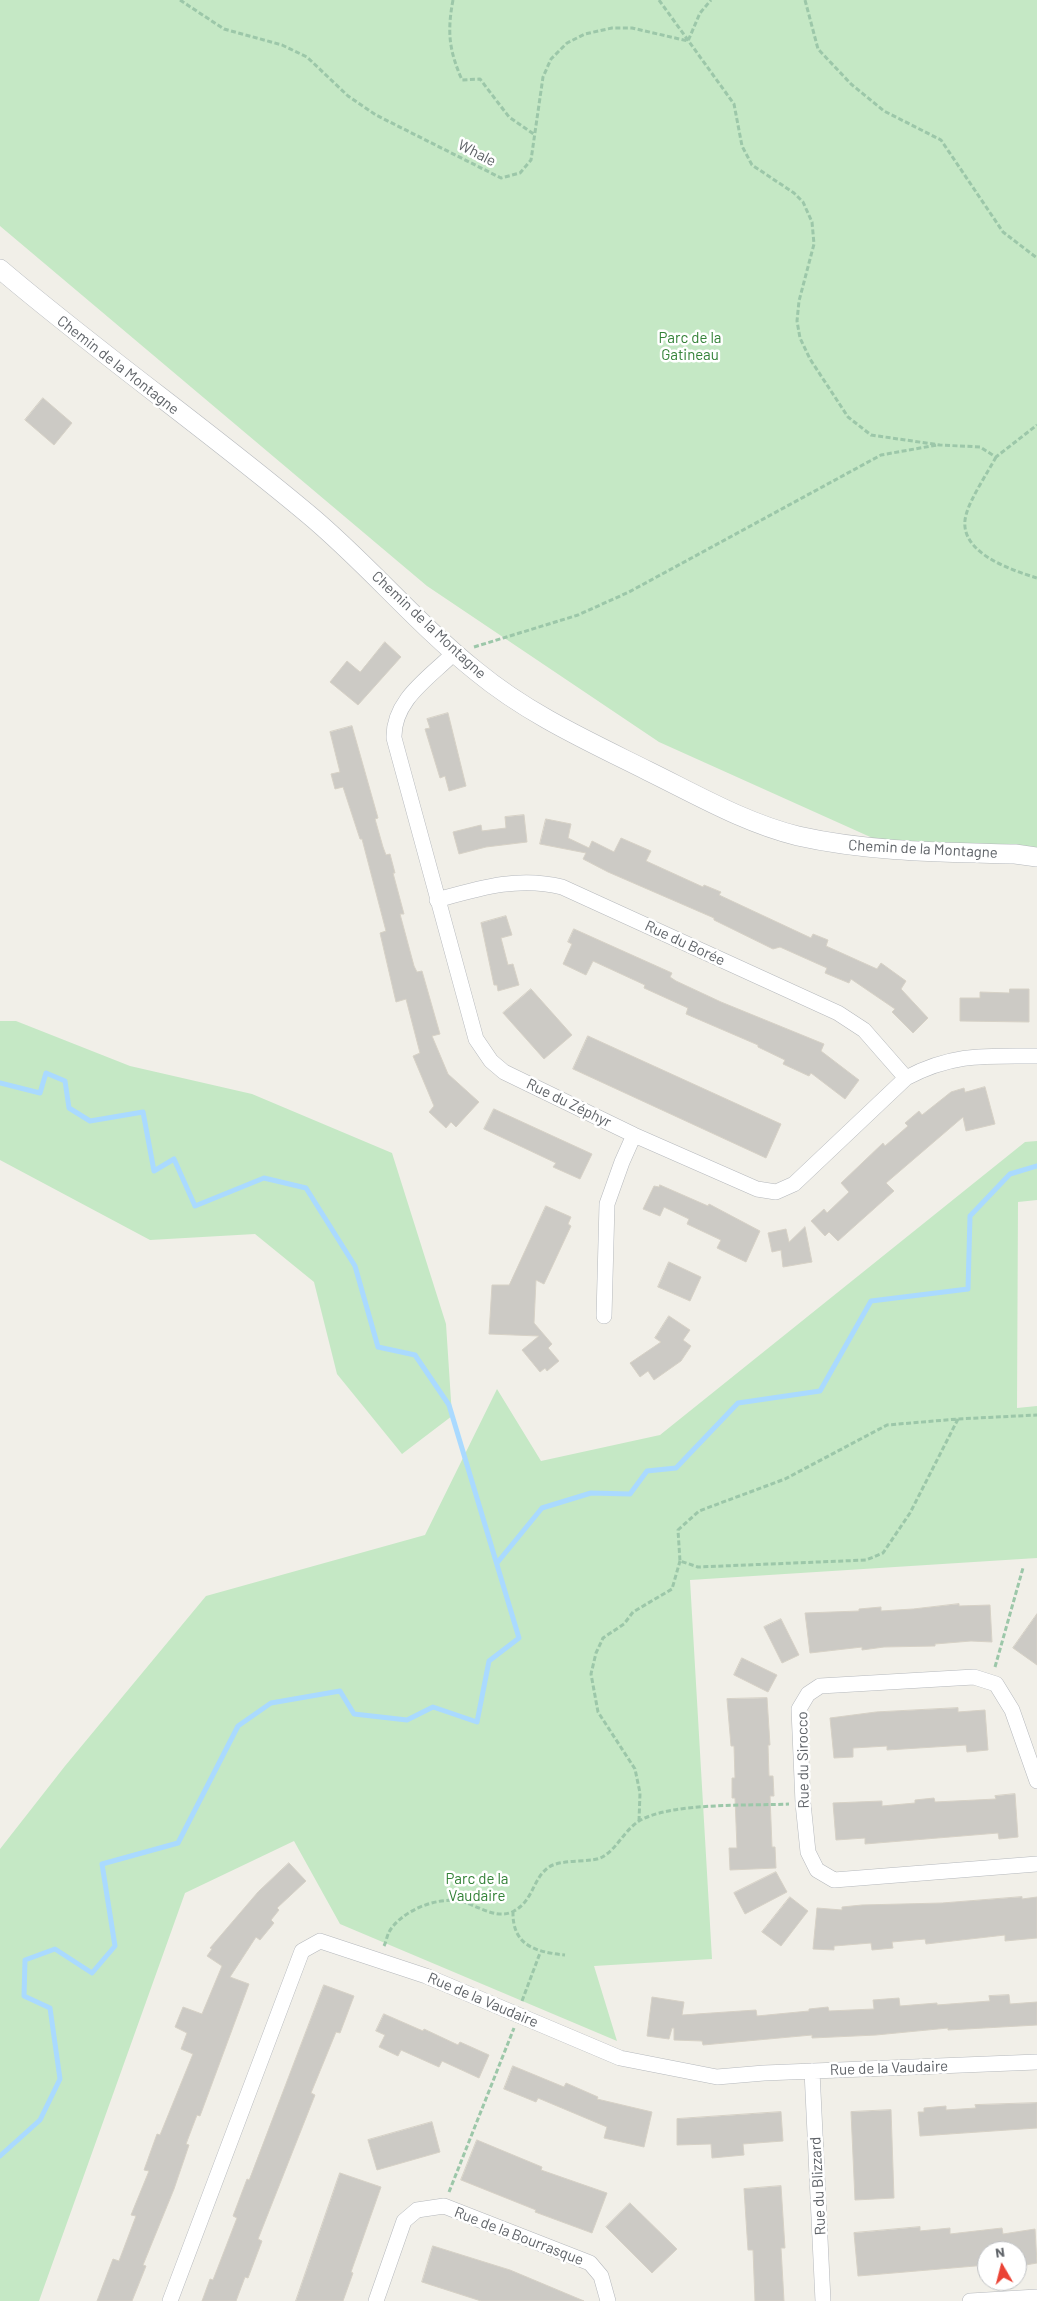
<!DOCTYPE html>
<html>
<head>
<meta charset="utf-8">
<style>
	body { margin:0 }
	#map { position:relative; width:1037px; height:2301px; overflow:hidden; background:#f1efe8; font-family:Barlow,sans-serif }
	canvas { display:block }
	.north { position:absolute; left:977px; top:2241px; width:50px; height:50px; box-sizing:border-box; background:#fff; border:1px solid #bfc1c3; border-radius:50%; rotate:352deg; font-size:14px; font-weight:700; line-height:20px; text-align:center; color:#5f6368 }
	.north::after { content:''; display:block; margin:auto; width:18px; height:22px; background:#ea4335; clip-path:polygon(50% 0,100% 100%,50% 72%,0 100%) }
</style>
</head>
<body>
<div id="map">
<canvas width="1037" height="2301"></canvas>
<div class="north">N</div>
</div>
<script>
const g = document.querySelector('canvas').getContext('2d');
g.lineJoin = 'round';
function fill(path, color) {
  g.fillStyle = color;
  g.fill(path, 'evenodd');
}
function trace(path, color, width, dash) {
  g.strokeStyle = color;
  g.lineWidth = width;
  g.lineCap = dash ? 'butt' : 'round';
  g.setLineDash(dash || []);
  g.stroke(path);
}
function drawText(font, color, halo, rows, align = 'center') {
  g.font = font + ' Barlow,sans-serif';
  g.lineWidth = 5;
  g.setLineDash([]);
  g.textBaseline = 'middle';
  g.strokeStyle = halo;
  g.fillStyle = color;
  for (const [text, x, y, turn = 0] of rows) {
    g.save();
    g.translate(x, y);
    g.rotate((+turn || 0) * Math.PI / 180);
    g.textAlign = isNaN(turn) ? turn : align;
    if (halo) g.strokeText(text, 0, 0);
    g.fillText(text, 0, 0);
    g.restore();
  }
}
const green = new Path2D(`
	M 0,0 L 1037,0 L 1037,862 L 917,858 L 659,742 L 427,586 L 0,226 Z
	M 0,1021 L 16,1021 L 130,1066 L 252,1094 L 392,1153 L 446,1324 L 452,1416 L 402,1454 L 337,1374 L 314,1282 L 255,1234 L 150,1240 L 0,1160 Z
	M 1037,1141 L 1037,1200 L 1018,1202 L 1017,1408 L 1037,1406 L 1037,1558 L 690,1580 L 712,1959 L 594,1966 L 617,2041 L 340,1924 L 294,1841 L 185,1893 L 39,2301 L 0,2301 L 0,1849 L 65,1766 L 206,1596 L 425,1535 L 497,1389 L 541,1461 L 660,1435 L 1025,1142 Z`);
const stream = new Path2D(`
	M 0,1083 L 40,1093 L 46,1073 L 65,1081 L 69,1108 L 90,1121 L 143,1112 L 154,1171 L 174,1159 L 195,1206 L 264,1178 L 306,1188 L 355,1266 L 378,1347 L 415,1355 L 449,1405 L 519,1638 L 489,1661 L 477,1722 L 433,1707 L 407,1720 L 354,1714 L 340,1691 L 271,1703 L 238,1726 L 178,1843 L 102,1864 L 115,1946 L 92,1973 L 55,1949 L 25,1960 L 24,1996 L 50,2008 L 60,2079 L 40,2120 L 0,2156
	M 497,1563 L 542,1508 L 591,1493 L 630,1494 L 647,1471 L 676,1468 L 738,1403 L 820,1391 L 871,1301 L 968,1289 L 970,1216 L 1010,1174 L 1037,1166`);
const building = new Path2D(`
	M 43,398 L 72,423 L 54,445 L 25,420 Z
	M 385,642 L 401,657 L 358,705 L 330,682 L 347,661 L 360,672 Z
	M 448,713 L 466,786 L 449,791 L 445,776 L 440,778 L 425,729 L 430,728 L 427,719 Z
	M 352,726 L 378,818 L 375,819 L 383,847 L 386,855 L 390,854 L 395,873 L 393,873 L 404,914 L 400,914 L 414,966 L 417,972 L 422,971 L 440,1034 L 432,1036 L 448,1074 L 479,1102 L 456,1127 L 451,1122 L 446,1128 L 429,1112 L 434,1106 L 413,1056 L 420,1053 L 406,999 L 396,1002 L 380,933 L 386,931 L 362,839 L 360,839 L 343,787 L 335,789 L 331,774 L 340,772 L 330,732 Z
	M 524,815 L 527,842 L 486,847 L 459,854 L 453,832 L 481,825 L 482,831 L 506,828 L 505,817 Z
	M 546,819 L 571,824 L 568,838 L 589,848 L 592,841 L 614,852 L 621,838 L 651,851 L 646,861 L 703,887 L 704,885 L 721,892 L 719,895 L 811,938 L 813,934 L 828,940 L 826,946 L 877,969 L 881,963 L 906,981 L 901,989 L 928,1018 L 913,1033 L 892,1012 L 895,1009 L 851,979 L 849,983 L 825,973 L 827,968 L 780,947 L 773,949 L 714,920 L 714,918 L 608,872 L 583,859 L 586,853 L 540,844 Z
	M 506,916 L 512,935 L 501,938 L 508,965 L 513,964 L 519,985 L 498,991 L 497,985 L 494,985 L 481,923 Z
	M 574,929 L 672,973 L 670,977 L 676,981 L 721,1002 L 824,1044 L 821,1051 L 859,1080 L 845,1099 L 811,1073 L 809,1076 L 783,1064 L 785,1060 L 758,1047 L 758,1045 L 686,1014 L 688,1008 L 644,988 L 645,985 L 593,961 L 586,975 L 563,964 L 572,944 L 568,942 Z
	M 531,989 L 572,1035 L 544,1059 L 503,1013 Z
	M 1010,989 L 1029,989 L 1029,1022 L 960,1021 L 960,998 L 980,998 L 980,992 L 1009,993 Z
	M 588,1036 L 781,1124 L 766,1158 L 573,1069 Z
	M 985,1087 L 995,1124 L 966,1131 L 963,1117 L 886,1183 L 894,1191 L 838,1241 L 829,1232 L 825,1236 L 811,1221 L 824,1209 L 827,1213 L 849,1192 L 841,1183 L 883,1143 L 885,1146 L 908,1126 L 905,1123 L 919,1111 L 922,1115 L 951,1092 L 964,1088 L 965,1092 Z
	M 494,1109 L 592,1154 L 580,1179 L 553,1167 L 556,1163 L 484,1129 Z
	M 660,1185 L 708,1206 L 709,1204 L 760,1231 L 746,1262 L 717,1248 L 721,1240 L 687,1224 L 689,1219 L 664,1207 L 660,1216 L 643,1209 L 654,1186 L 659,1187 Z
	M 546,1206 L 571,1217 L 568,1224 L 571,1226 L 544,1284 L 536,1280 L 534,1323 L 552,1344 L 548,1348 L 559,1361 L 547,1371 L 545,1368 L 540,1372 L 522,1350 L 539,1336 L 489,1334 L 492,1285 L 509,1285 Z
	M 805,1227 L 812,1262 L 783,1267 L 781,1250 L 772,1252 L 768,1233 L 786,1229 L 789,1242 Z
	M 669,1262 L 701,1277 L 690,1301 L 658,1287 Z
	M 669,1316 L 690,1330 L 683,1340 L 691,1346 L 681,1361 L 654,1380 L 648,1371 L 640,1377 L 630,1363 L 661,1342 L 655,1338 Z
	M 959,1604 L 959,1606 L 990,1605 L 992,1642 L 971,1641 L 935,1644 L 935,1646 L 884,1647 L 862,1650 L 862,1647 L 810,1653 L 805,1613 L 859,1611 L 859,1609 L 881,1607 L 881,1611 L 913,1609 Z
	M 1037,1614 L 1037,1665 L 1013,1648 Z
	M 781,1619 L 799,1655 L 782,1663 L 764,1627 Z
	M 742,1658 L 777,1675 L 768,1692 L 734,1675 Z
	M 767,1698 L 770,1745 L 768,1745 L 769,1776 L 773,1776 L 774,1796 L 770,1796 L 772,1847 L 775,1847 L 776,1868 L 730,1870 L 729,1848 L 737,1848 L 735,1798 L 732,1798 L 732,1778 L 735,1778 L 734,1746 L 731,1746 L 727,1699 Z
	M 958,1708 L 958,1712 L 985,1710 L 988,1750 L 967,1752 L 966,1745 L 887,1750 L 887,1746 L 853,1748 L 853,1757 L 834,1758 L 830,1718 L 876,1712 Z
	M 1015,1794 L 1018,1837 L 999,1839 L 998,1833 L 865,1844 L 865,1838 L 836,1840 L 833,1803 L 882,1801 L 882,1806 L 915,1803 L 915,1800 L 934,1798 L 935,1802 L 996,1799 L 995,1796 Z
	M 289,1863 L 306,1881 L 277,1908 L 279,1910 L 271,1920 L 274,1923 L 260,1940 L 256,1937 L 230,1977 L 249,1984 L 200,2116 L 197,2115 L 186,2144 L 189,2145 L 174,2189 L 143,2265 L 146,2266 L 132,2301 L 97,2301 L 113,2259 L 119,2261 L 136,2216 L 131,2215 L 149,2171 L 144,2170 L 157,2134 L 160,2135 L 193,2054 L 181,2049 L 187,2033 L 175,2027 L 183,2007 L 202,2014 L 222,1966 L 207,1956 L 212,1949 L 210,1948 L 258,1892 Z
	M 776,1872 L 787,1892 L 745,1914 L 734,1893 Z
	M 790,1897 L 808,1911 L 781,1946 L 762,1932 Z
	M 1022,1897 L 1022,1899 L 1037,1897 L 1037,1938 L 1005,1941 L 1005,1935 L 926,1944 L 925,1939 L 892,1942 L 893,1948 L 872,1950 L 871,1943 L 834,1946 L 834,1950 L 813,1949 L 817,1908 L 842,1910 L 842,1907 L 862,1905 L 942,1903 Z
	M 324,1985 L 354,1996 L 340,2033 L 336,2032 L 311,2093 L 315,2095 L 258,2239 L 262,2241 L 248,2278 L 245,2277 L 236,2301 L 202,2301 L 210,2279 L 213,2280 L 237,2218 L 233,2216 L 247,2179 L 249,2180 Z
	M 1009,1995 L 1010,2004 L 1037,2002 L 1037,2025 L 948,2030 L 948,2028 L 876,2035 L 812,2038 L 812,2035 L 703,2045 L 702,2041 L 674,2040 L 674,2028 L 672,2028 L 669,2039 L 647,2036 L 652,1997 L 684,2002 L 682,2015 L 756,2010 L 757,2016 L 809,2011 L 809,2009 L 828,2007 L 829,2011 L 874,2009 L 873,2000 L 899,1998 L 900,2006 L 937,2003 L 937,2005 L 990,2001 L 989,1996 Z
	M 384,2014 L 423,2031 L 424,2029 L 458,2045 L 460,2042 L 489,2055 L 479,2078 L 442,2061 L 439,2067 L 401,2050 L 398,2056 L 379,2047 L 385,2035 L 376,2031 Z
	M 513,2066 L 564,2087 L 566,2083 L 598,2097 L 597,2099 L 652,2112 L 644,2147 L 604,2138 L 607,2127 L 538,2098 L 536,2102 L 504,2089 Z
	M 1037,2103 L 1037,2128 L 920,2136 L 918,2112 L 924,2112 L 924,2108 L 946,2106 L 946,2110 L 976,2108 L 975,2105 Z
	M 891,2110 L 894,2198 L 855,2200 L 851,2112 Z
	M 781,2112 L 783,2141 L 743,2144 L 744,2155 L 712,2158 L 711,2144 L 677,2145 L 677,2119 Z
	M 432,2122 L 440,2152 L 377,2170 L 368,2140 Z
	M 477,2140 L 542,2167 L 541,2170 L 607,2193 L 592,2233 L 535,2212 L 536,2210 L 461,2180 Z
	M 340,2173 L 381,2187 L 351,2272 L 353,2273 L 343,2301 L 296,2301 Z
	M 781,2186 L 785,2248 L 781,2248 L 784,2301 L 755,2301 L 753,2250 L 748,2250 L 744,2189 Z
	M 630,2203 L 677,2249 L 652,2273 L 606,2227 Z
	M 920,2227 L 920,2231 L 950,2228 L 950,2234 L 1002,2228 L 1003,2234 L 1035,2229 L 1037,2263 L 1020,2266 L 1017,2251 L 987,2251 L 987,2265 L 858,2276 L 854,2233 Z
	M 433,2246 L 510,2270 L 584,2301 L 481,2301 L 422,2282 Z`);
const path = new Path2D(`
	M 180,0 L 224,29 L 282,45 L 307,57 L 348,96 L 376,115 L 501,178 L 520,173 L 531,160 L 543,77 L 551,59 L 567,43 L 585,34 L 612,28 L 632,28 L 688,41 L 700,13 L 711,0
	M 453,0 C 447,32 449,50 462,80 L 480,79 L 509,117 L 535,135
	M 659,0 L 734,104 L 742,146 L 752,165 L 794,193 L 803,202 L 812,222 L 814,244 L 799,301 L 797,321 L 800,338 L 810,359 L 848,417 L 871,435 L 940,445 L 980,447 L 996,457 L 1037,425
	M 805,0 L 818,49 L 851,84 L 884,111 L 941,140 L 1003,232 L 1037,258
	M 996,457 C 988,472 970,499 966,515 C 956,552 1011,570 1037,578
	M 474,647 L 578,615 L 629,592 L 881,455 L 937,445
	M 958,1419 L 910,1513 L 883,1553 L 866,1560 L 698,1567 L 680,1561 L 678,1530 L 699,1511 L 785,1479 L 887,1425 L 958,1419 L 1037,1415
	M 995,1667 L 1023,1568
	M 639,1821 L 640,1793 L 635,1769 L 598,1712 L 591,1674 L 596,1653 L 603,1638 L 624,1624 L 633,1612 L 672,1589 L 680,1561
	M 513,1911 C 512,1946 536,1952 565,1955
	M 384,1946 C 386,1942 387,1936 389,1932 C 401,1911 436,1897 459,1901 C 476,1904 496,1921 514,1911 C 534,1900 532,1879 549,1867 C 563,1858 593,1864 604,1856 C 617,1848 625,1830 639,1821 C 671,1802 750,1806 789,1804
	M 522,2001 L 540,1953
	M 449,2192 L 514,2028`);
const minor = new Path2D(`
	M 454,653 C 429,678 393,700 394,738 L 476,1039 L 491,1061 L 504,1072 L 634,1135 L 757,1189 L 776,1192 L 794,1184 L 906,1078 C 953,1053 986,1056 1037,1056
	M 437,900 C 480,888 518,876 562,887 L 838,1013 L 864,1030 L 906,1078
	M 604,1316 L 607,1204 L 622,1162 L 634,1135
	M 1037,1781 L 1012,1710 L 996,1684 L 974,1677 L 820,1686 L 808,1694 L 799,1709 L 803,1803 L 808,1852 L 817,1870 L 834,1880 L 1037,1864
	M 812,2071 L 823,2301
	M 170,2301 L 302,1951 L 320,1941 L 426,1976 L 620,2058 L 717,2077 L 764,2073 L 1037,2062
	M 376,2301 L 404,2221 L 417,2210 L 444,2206 L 590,2263 L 601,2276 L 608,2301
	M 970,2301 L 1037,2297`);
const tertiary = new Path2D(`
	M 0,269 C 100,354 208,430 308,514 C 367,563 416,623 476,671 C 528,714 588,741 648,771 C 697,795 745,823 798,836 C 869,852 942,852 1015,854 L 1037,857`);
const streetNames = [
	["Whale",477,153,27],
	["Chemin de la Montagne",118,365,38],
	["Chemin de la Montagne",429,625,43],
	["Chemin de la Montagne",923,849,3],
	["Rue du Borée",685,943,25],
	["Rue du Zéphyr",569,1103,26],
	["Rue du Sirocco",803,1760,-91],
	["Rue de la Vaudaire",483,2000,23],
	["Rue de la Vaudaire",889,2068,-2],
	["Rue du Blizzard",818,2186,-93],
	["Rue de la Bourrasque",519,2236,21]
];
const parkNames = [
	["Parc de la",690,338],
	["Gatineau",690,355],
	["Parc de la",477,1879],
	["Vaudaire",477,1896]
];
fill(green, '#c5e8c5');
trace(stream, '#aadaff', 5);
fill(building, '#cccac5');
trace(building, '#d6d1c6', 1);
trace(minor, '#b5b8bc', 16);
trace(tertiary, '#b5b8bc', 20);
trace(path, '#9cc7a9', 3, [5, 2.5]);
trace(minor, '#fff', 15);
trace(tertiary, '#fff', 19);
drawText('15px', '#5f6368', '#fff', streetNames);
drawText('15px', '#348238', '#fff', parkNames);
</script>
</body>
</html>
